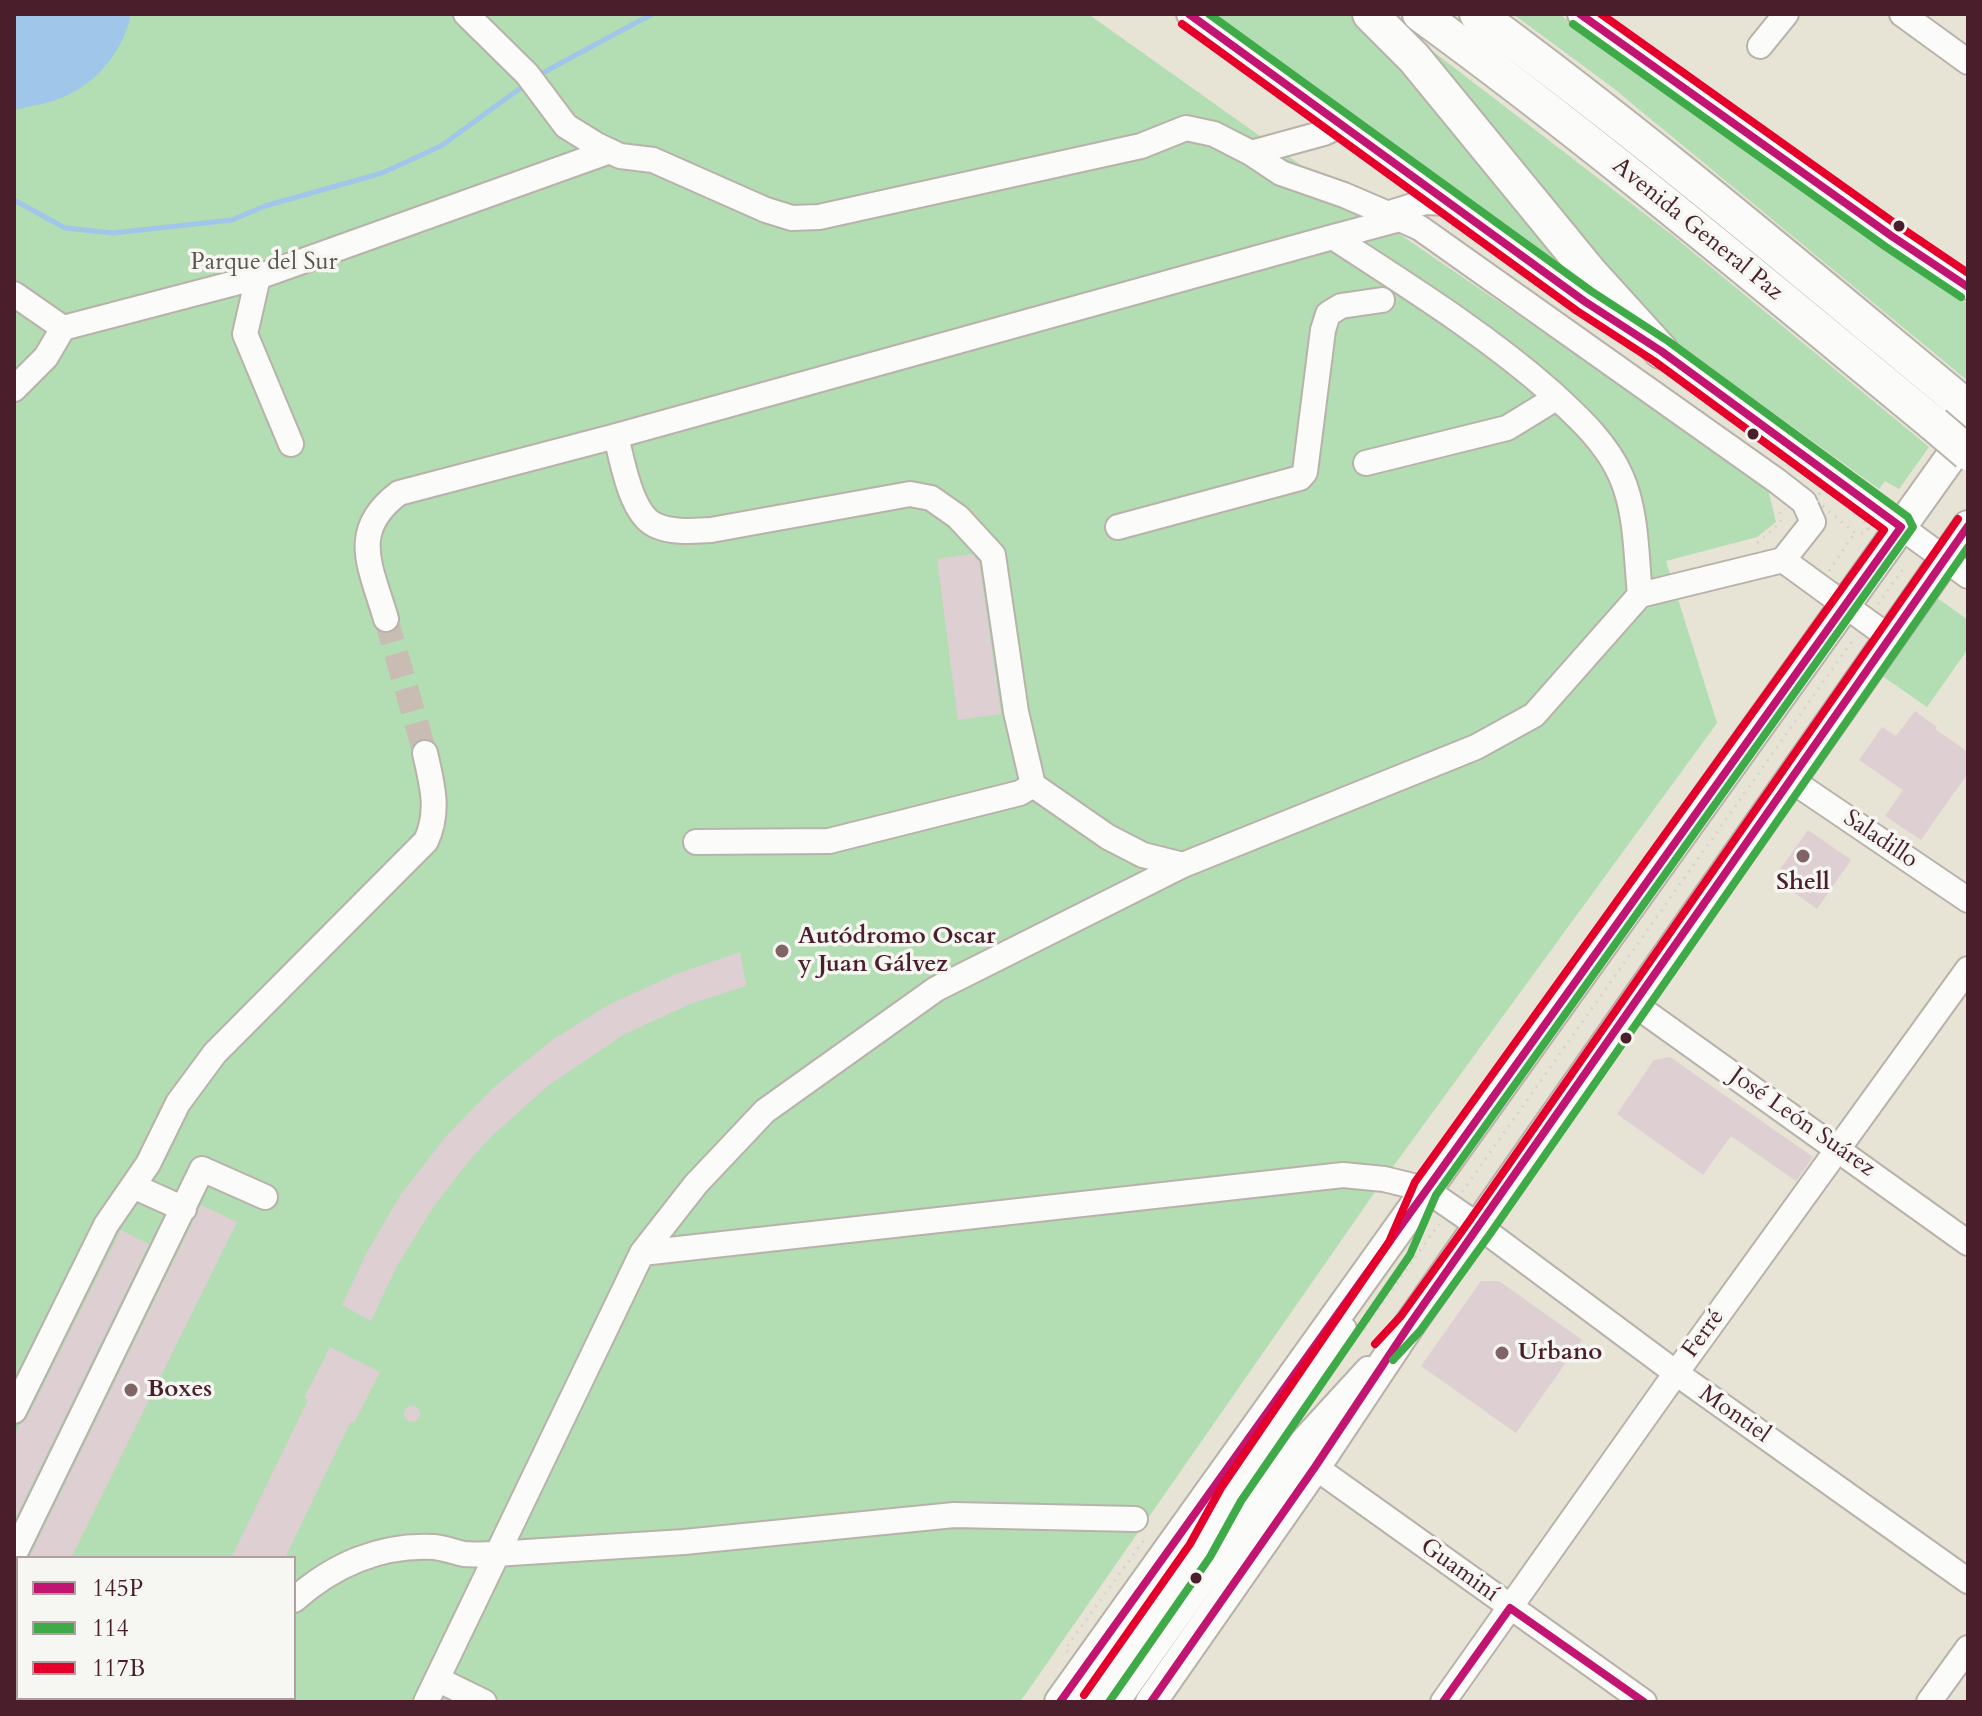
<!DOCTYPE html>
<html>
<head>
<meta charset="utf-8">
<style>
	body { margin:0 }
	#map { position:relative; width:1982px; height:1716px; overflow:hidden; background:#e7e3d5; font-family:Cardo,serif }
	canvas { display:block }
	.frame { position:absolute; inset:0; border:16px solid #4a1f2b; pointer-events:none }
	.legend { position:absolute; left:16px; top:1556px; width:280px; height:144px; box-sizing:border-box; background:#f6f6f2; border:2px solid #b1a0a2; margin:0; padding:10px 14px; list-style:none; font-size:24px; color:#4a1f2b }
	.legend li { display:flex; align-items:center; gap:16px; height:40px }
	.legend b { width:40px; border:2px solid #b1a0a2 }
</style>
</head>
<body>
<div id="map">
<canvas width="1982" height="1716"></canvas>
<div class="frame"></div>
<ul class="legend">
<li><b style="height:10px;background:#c11571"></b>145P</li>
<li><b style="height:10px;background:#3fab48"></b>114</li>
<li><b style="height:10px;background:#e4002b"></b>117B</li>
</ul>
</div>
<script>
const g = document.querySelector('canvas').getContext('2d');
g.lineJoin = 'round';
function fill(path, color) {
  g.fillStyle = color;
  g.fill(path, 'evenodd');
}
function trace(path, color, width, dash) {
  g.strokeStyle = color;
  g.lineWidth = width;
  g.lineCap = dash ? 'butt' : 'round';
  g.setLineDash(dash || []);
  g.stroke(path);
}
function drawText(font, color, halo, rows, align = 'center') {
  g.font = font + ' Cardo,serif';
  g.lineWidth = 7;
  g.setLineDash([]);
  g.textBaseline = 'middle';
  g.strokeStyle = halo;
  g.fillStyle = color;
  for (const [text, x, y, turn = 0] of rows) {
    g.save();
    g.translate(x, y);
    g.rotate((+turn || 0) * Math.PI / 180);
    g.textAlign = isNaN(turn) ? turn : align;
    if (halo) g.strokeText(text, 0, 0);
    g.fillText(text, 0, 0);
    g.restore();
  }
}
const green = new Path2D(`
	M 14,14 L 1088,14 L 1367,212 L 1735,463 L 1768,489 L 1776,522 L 1757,537 L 1666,561 L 1717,723 L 1384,1179 L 1020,1702 L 14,1702 ZM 18,1558 L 294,1558 L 294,1698 L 18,1698 Z
	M 1201,14 L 1349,14 L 1401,65 L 1597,297 Z
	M 1513,14 L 1559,14 L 1968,304 L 1968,381 L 1612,87 Z
	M 1400,26 L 1672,235 L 1929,447 L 1899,489 L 1885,481 L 1879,489 L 1650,324 Z
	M 1933,595 L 1968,620 L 1968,649 L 1927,707 L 1878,673 Z`);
const water = new Path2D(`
	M 14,14 L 131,14 C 124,48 100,80 68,95 C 52,103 31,106 14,110 Z`);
const stream = new Path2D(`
	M 537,76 L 652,14
	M 14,200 L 65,228 L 113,233 L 232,220 L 265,206 L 382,173 L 441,146 L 526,84`);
const building = new Path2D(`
	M 972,554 L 979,562 L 1001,714 L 958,720 L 937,559 Z
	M 1915,711 L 1937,727 L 1935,729 L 1968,752 L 1968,773 L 1921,840 L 1885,816 L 1903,790 L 1859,760 L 1882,727 L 1896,736 Z
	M 1808,830 L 1851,860 L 1817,909 L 1774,878 Z
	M 740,952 L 746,986 L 690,1004 L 623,1035 L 549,1085 L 494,1134 L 473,1156 L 434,1206 L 397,1266 L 371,1321 L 342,1305 L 367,1252 L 401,1194 L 447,1135 L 494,1087 L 552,1040 L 608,1005 L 676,974 Z
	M 1670,1057 L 1813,1157 L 1796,1181 L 1731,1136 L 1703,1175 L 1617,1114 L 1654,1060 Z
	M 201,1205 L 237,1222 L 71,1558 L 29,1558 Z
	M 121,1230 L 149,1244 L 17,1515 L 14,1514 L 14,1437 L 20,1424 L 27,1418 Z
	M 1481,1281 L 1499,1281 L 1582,1340 L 1516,1433 L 1421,1366 Z
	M 330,1347 L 380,1372 L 354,1423 L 351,1421 L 285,1558 L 231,1558 L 308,1400 L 304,1398 Z
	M404 1414a8 8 0 1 1 16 0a8 8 0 1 1-16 0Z`);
const minorTunnel = new Path2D(`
	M 386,619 L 425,753`);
const path = new Path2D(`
	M 1828,490 L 1863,518 L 1868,528 L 1865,533 L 1855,533 L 1818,502 L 1819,494 Z
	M 1757,543 L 1781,522 L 1780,512
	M 1829,571 L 1854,534
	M 1878,604 L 1906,565
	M 1462,1192 L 1855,637
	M 1364,1329 L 1439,1224
	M 39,1554 L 47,1558
	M 1068,1652 L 1065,1649 L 1147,1536`);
const minor = new Path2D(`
	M 466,14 L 527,74 L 566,126 L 595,144 L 620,156 L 653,160 L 766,210 L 792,218 L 819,217 L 1141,146 L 1186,128 L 1214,134 L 1251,153 L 1281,173 L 1344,195 L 1400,219
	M 1189,14 L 1584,301 L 1661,351 L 1968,576
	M 1580,14 L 1893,237 L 1968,287
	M 1902,14 L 1968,62
	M 1760,46 L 1786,14
	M 1251,153 L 1324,133 L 1343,124
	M 1390,213 L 1425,202 L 1450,203
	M 258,277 L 245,334 L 291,444
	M 14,294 L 63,328
	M 14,389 L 46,357 L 63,328 L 258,277 L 610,151
	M 616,436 C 622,460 631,514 655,525 C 672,533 692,531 711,530 L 910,494 L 931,498 L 958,517 L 993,555 L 1016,712 L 1033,785 L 1108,837 L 1143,855 L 1183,865
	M 1366,463 L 1507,428 L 1556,398
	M 1118,527 L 1300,478 L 1305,472 L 1323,330 L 1328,314 L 1341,306 L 1382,300
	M 1783,560 L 1890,638
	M 386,619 C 371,567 348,531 399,493 L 616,436 L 1333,237 C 1408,286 1484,333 1551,392 C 1578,417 1606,442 1621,476 C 1637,512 1636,556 1640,595
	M 1791,780 L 1968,900
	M 696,842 L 829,841 L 1020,793 L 1033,785
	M 1634,1004 L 1968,1243
	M 133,1186 L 184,1209
	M 642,1253 L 1343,1175 L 1384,1179 L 1425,1189 L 1480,1227 L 1676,1373 L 1968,1581
	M 14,1411 L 106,1225 L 148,1164 L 178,1103 L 215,1053 L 426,841 C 440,811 432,784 425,753
	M 1315,1467 L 1644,1702
	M 14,1555 L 202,1169 L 265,1197
	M 294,1600 C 333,1565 381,1544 434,1547 C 445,1548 454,1552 464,1554 C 474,1555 485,1554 495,1554 L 684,1542 L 954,1515 L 1135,1519
	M 437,1679 L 484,1702
	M 243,1702 L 244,1698
	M 426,1702 L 642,1253 L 696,1184 L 765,1111 L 936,989 L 1183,865 L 1476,747 L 1534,715 L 1640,595 L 1783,560 L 1813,522 L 1804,502 L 1777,481 L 1420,228 L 1400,219 L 1333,237
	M 1094,1702 L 1200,1550 L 1231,1495 L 1344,1329
	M 1117,1702 L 1303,1440 L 1368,1369
	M 1443,1702 L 1676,1373 L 1968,969
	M 1929,1702 L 1968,1648`);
const major = new Path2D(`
	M 1060,1702 L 1968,433
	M 1151,1702 L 1315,1467 L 1410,1324 L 1968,526`);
const highway = new Path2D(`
	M 1370,14 L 1414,58 L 1591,274 L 1661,351
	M 1420,14 C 1597,143 1765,285 1934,424
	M 1477,14 C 1646,138 1806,274 1968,408`);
const highwayBridge = new Path2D(`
	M 1934,424 L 1968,453`);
const bus1 = new Path2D(`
	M 1580,14 L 1893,237 L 1968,287
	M 1060,1702 L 1901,527 L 1661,351 L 1584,301 L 1189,14
	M 1151,1702 L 1315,1467 L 1410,1324 L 1968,526
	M 1443,1702 L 1510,1608 L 1644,1702`);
const bus2 = new Path2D(`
	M 1573,24 L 1886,247 L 1961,297
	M 1393,1360 L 1420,1331 L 1490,1234 L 1968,547
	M 1109,1702 L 1210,1557 L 1241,1501 L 1410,1255 L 1436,1195 L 1913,527 L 1908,517 L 1668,341 L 1591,291 L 1209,14`);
const bus3 = new Path2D(`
	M 1601,14 L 1900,227 L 1968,273
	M 1375,1344 L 1401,1316 L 1470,1220 L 1958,519
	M 1084,1695 L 1190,1544 L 1221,1488 L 1389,1242 L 1415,1182 L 1884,530 L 1654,361 L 1577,311 L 1182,24`);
const markers = [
	[1899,226,7,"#4a1f2b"],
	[1753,434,7,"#4a1f2b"],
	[1803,856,8,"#816466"],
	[782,951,8,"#816466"],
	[1626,1038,7,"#4a1f2b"],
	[1502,1353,8,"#816466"],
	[131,1390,8,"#816466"],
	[1196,1578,7,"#4a1f2b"]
];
const streetNames = [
	["Avenida General Paz",1697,230,39],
	["Saladillo",1880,840,34],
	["José León Suárez",1802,1123,35],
	["Ferré",1704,1334,-54],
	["Montiel",1734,1415,35],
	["Guaminí",1459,1571,36]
];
const parkNames = [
	["Parque del Sur",264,263]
];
const poiNames = [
	["Shell",1803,883,"center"],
	["Autódromo Oscar",798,937],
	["y Juan Gálvez",798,965],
	["Urbano",1518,1353],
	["Boxes",147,1390]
];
fill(green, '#b3ddb3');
fill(water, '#a0c6e9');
trace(stream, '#a0c6e9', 5);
fill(building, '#decfd2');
trace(minorTunnel, '#c8bcb3', 24, [24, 12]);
trace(minor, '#b8b2aa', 28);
trace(major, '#b8b2aa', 34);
trace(highway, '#b8b2aa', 38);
trace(path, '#d6d3d0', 3, [2, 6]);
trace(minor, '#fbfbf9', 24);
trace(major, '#fbfbf9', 30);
trace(highway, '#fbfbf9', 34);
trace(highwayBridge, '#b8b2aa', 38, []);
trace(highwayBridge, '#fbfbf9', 34);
trace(bus1, '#c11571', 8);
trace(bus2, '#3fab48', 8);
trace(bus3, '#e4002b', 8);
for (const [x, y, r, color] of markers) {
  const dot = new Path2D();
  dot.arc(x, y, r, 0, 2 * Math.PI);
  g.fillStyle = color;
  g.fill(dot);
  trace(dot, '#f6f6f2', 3);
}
drawText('24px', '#4a1f2b', '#f6f6f2', streetNames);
drawText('24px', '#5d564c', '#f6f6f2', parkNames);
drawText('bold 24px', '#4a1f2b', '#f6f6f2', poiNames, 'left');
</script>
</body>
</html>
